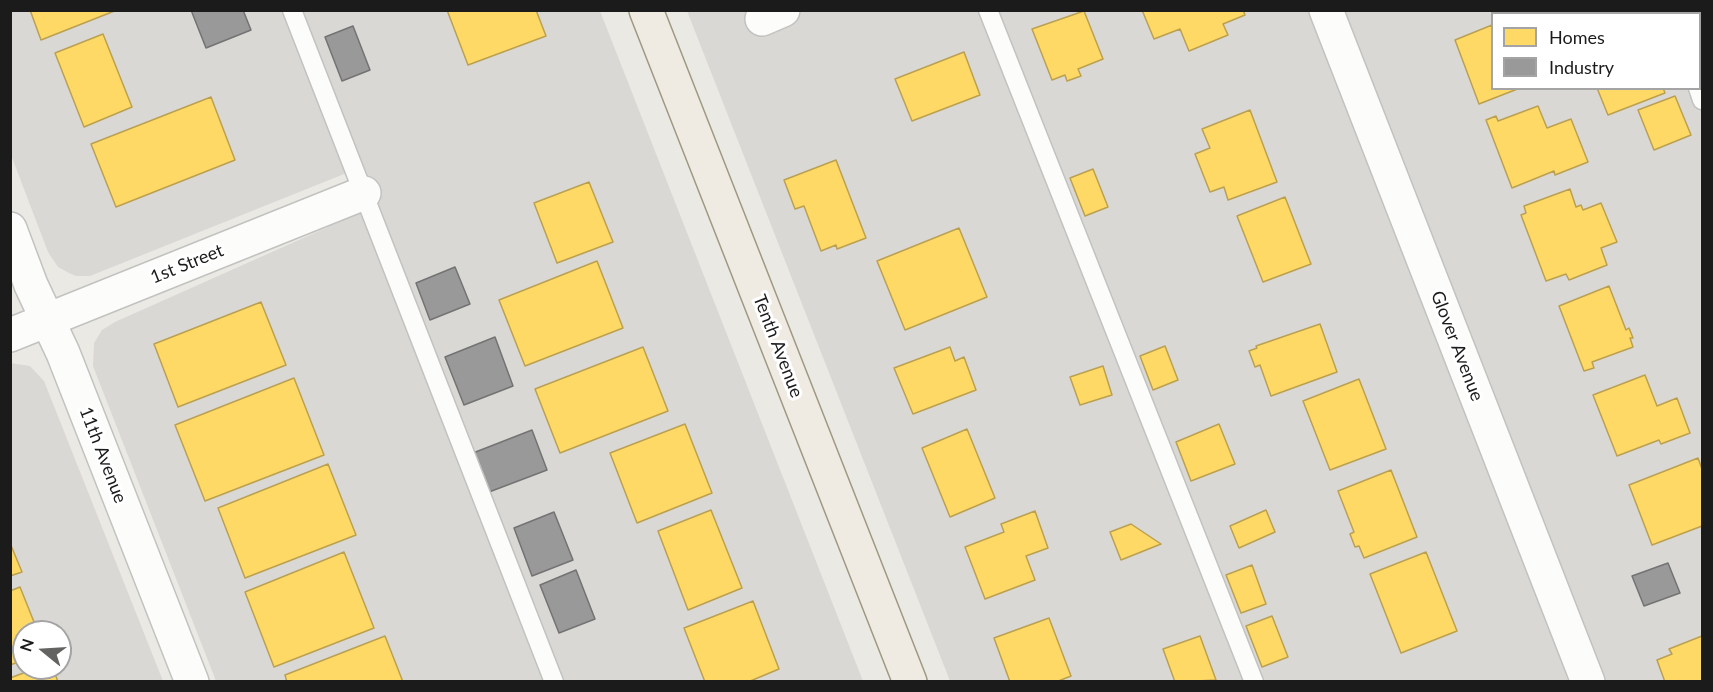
<!DOCTYPE html>
<html>
<head>
<meta charset="utf-8">
<style>
	body { margin:0 }
	#map { position:relative; width:1713px; height:692px; overflow:hidden; background:#eae9e4; font-family:Lato,sans-serif }
	canvas { display:block }
	.frame { position:absolute; inset:0; border:12px solid #1b1b1b; pointer-events:none }
	.legend { position:absolute; left:1491px; top:12px; width:210px; height:78px; box-sizing:border-box; background:#fff; border:2px solid #a4a4a4; margin:0; padding:8px 10px; list-style:none; font-size:18px; color:#1b1b1b }
	.legend li { display:flex; align-items:center; gap:12px; height:30px }
	.legend b { width:30px; border:2px solid #a4a4a4 }
	.north { position:absolute; left:12px; top:620px; width:60px; height:60px; box-sizing:border-box; background:#fff; border:2px solid #a4a4a4; border-radius:50%; rotate:288deg; font-size:16px; font-weight:700; line-height:24px; text-align:center; color:#1b1b1b }
	.north::after { content:''; display:block; margin:auto; width:21px; height:27px; background:#636361; clip-path:polygon(50% 0,100% 100%,50% 72%,0 100%) }
</style>
</head>
<body>
<div id="map">
<canvas width="1713" height="692"></canvas>
<div class="frame"></div>
<ul class="legend">
<li><b style="height:16px;background:#ffd966"></b>Homes</li>
<li><b style="height:16px;background:#999"></b>Industry</li>
</ul>
<div class="north">N</div>
</div>
<script>
const g = document.querySelector('canvas').getContext('2d');
g.lineJoin = 'round';
function fill(path, color) {
  g.fillStyle = color;
  g.fill(path, 'evenodd');
}
function trace(path, color, width, dash) {
  g.strokeStyle = color;
  g.lineWidth = width;
  g.lineCap = dash ? 'butt' : 'round';
  g.setLineDash(dash || []);
  g.stroke(path);
}
function drawText(font, color, halo, rows, align = 'center') {
  g.font = font + ' Lato,sans-serif';
  g.lineWidth = 6;
  g.setLineDash([]);
  g.textBaseline = 'middle';
  g.strokeStyle = halo;
  g.fillStyle = color;
  for (const [text, x, y, turn = 0] of rows) {
    g.save();
    g.translate(x, y);
    g.rotate((+turn || 0) * Math.PI / 180);
    g.textAlign = isNaN(turn) ? turn : align;
    if (halo) g.strokeText(text, 0, 0);
    g.fillText(text, 0, 0);
    g.restore();
  }
}
const residential = new Path2D(`
	M 11,11 L 600,11 L 863,681 L 216,681 L 93,366 L 94,343 L 102,330 L 115,322 L 375,206 L 359,168 L 90,276 L 76,276 L 69,273 L 58,267 L 48,252 L 11,155 Z
	M 687,11 L 1702,11 L 1702,681 L 950,681 ZM 1492,14 L 1700,14 L 1700,88 L 1492,88 Z
	M 10,363 L 30,366 L 44,381 L 163,681 L 11,681 ZM 24,632 L 60,632 L 60,668 L 24,668 Z`);
const homes = new Path2D(`
	M 30,10 L 117,10 L 41,40 Z
	M 447,10 L 536,10 L 546,36 L 468,65 Z
	M 1142,10 L 1243,10 L 1245,15 L 1223,24 L 1228,35 L 1189,51 L 1180,29 L 1154,39 Z
	M 1084,11 L 1103,59 L 1078,69 L 1081,76 L 1067,81 L 1065,75 L 1052,80 L 1032,29 Z
	M 1492,25 L 1492,88 L 1520,88 L 1479,104 L 1455,40 Z
	M 103,34 L 132,107 L 84,127 L 55,53 Z
	M 964,52 L 980,95 L 912,121 L 895,79 Z
	M 1597,88 L 1663,88 L 1665,93 L 1608,115 Z
	M 1675,96 L 1691,135 L 1654,150 L 1638,110 Z
	M 211,97 L 235,160 L 116,207 L 91,144 Z
	M 1538,106 L 1547,128 L 1571,119 L 1588,162 L 1555,175 L 1554,171 L 1512,188 L 1486,120 L 1496,116 L 1498,121 Z
	M 1250,110 L 1277,182 L 1228,200 L 1224,187 L 1210,192 L 1195,154 L 1210,148 L 1202,129 Z
	M 836,160 L 866,238 L 837,249 L 836,245 L 821,251 L 804,206 L 795,209 L 784,180 Z
	M 1093,169 L 1108,207 L 1085,216 L 1070,178 Z
	M 589,182 L 613,242 L 557,263 L 534,203 Z
	M 1570,189 L 1576,207 L 1581,205 L 1583,210 L 1601,203 L 1617,242 L 1601,248 L 1607,265 L 1569,280 L 1566,274 L 1546,281 L 1521,215 L 1526,213 L 1524,206 Z
	M 1285,197 L 1311,264 L 1263,282 L 1237,216 Z
	M 959,228 L 987,297 L 905,330 L 877,261 Z
	M 597,261 L 623,328 L 525,366 L 499,300 Z
	M 1609,286 L 1626,330 L 1629,328 L 1633,338 L 1630,338 L 1633,347 L 1592,362 L 1594,368 L 1584,371 L 1559,306 Z
	M 261,302 L 286,365 L 178,407 L 154,344 Z
	M 1320,324 L 1337,372 L 1271,396 L 1260,365 L 1255,367 L 1249,351 L 1257,348 L 1256,346 Z
	M 1165,346 L 1178,380 L 1153,390 L 1140,356 Z
	M 643,347 L 668,411 L 560,453 L 535,389 Z
	M 950,347 L 955,361 L 964,357 L 976,390 L 913,414 L 894,368 Z
	M 1103,366 L 1112,395 L 1080,405 L 1070,377 Z
	M 1645,375 L 1657,406 L 1677,398 L 1690,433 L 1661,444 L 1659,440 L 1617,456 L 1593,395 Z
	M 294,378 L 324,455 L 205,501 L 175,425 Z
	M 1359,379 L 1386,449 L 1330,470 L 1303,401 Z
	M 685,424 L 712,493 L 637,523 L 610,453 Z
	M 1219,424 L 1235,464 L 1191,481 L 1176,442 Z
	M 967,429 L 995,498 L 950,517 L 922,448 Z
	M 1698,458 L 1702,469 L 1702,526 L 1652,545 L 1629,485 Z
	M 328,464 L 356,535 L 245,578 L 218,508 Z
	M 1391,470 L 1417,537 L 1364,558 L 1359,546 L 1355,547 L 1350,534 L 1354,532 L 1338,491 Z
	M 711,510 L 742,588 L 688,610 L 658,531 Z
	M 1266,510 L 1275,532 L 1239,548 L 1230,526 Z
	M 1035,511 L 1048,548 L 1026,556 L 1035,580 L 985,599 L 965,547 L 1004,532 L 1001,524 Z
	M 1131,524 L 1161,544 L 1121,560 L 1110,532 Z
	M 10,543 L 22,572 L 10,576 Z
	M 344,552 L 374,628 L 274,667 L 245,592 Z
	M 1426,552 L 1457,631 L 1401,653 L 1370,574 Z
	M 1252,565 L 1266,604 L 1241,613 L 1226,575 Z
	M 20,587 L 38,632 L 24,632 L 24,660 L 10,665 L 10,591 Z
	M 753,601 L 779,669 L 748,682 L 705,682 L 684,628 Z
	M 1272,616 L 1288,657 L 1262,667 L 1246,626 Z
	M 1049,618 L 1071,676 L 1056,682 L 1010,682 L 994,638 Z
	M 385,636 L 403,682 L 287,682 L 285,675 Z
	M 1200,636 L 1216,680 L 1175,682 L 1163,649 Z
	M 1702,636 L 1702,682 L 1665,682 L 1657,660 L 1672,654 L 1669,649 Z
	M 37,668 L 53,668 L 58,682 L 10,682 L 10,678 Z`);
const industry = new Path2D(`
	M 191,10 L 243,10 L 251,30 L 206,48 Z
	M 353,26 L 370,70 L 342,81 L 325,37 Z
	M 455,267 L 470,304 L 430,320 L 416,283 Z
	M 495,337 L 513,386 L 464,405 L 445,357 Z
	M 532,430 L 547,470 L 489,492 L 473,453 Z
	M 554,512 L 573,560 L 532,576 L 514,528 Z
	M 1668,563 L 1680,593 L 1644,606 L 1632,576 Z
	M 576,570 L 595,619 L 559,633 L 540,585 Z`);
const service = new Path2D(`
	M 292,10 L 554,682
	M 988,10 L 1254,682
	M 1667,10 L 1669,14
	M 1698,88 L 1702,100`);
const minor = new Path2D(`
	M 1326,10 L 1588,682
	M 762,19 L 783,10
	M 10,229 L 31,285 L 63,353 L 192,682
	M 10,335 L 364,193`);
const primary = new Path2D(`
	M 646,10 L 910,682`);
const streetNames = [
	["1st Street",187,264,-22],
	["Tenth Avenue",778,346,69],
	["Glover Avenue",1457,346,69],
	["11th Avenue",103,455,69]
];
fill(residential, '#d9d8d5');
fill(homes, '#ffd966');
trace(homes, '#bba050', 1.5);
fill(industry, '#999');
trace(industry, '#737373', 1.5);
trace(service, '#c2c2c0', 21);
trace(minor, '#c2c2c0', 36);
trace(primary, '#9f9882', 36);
trace(service, '#fcfcfb', 18);
trace(minor, '#fcfcfb', 33);
trace(primary, '#efebe3', 33);
drawText('18px', '#1b1b1b', '#fff', streetNames);
</script>
</body>
</html>
